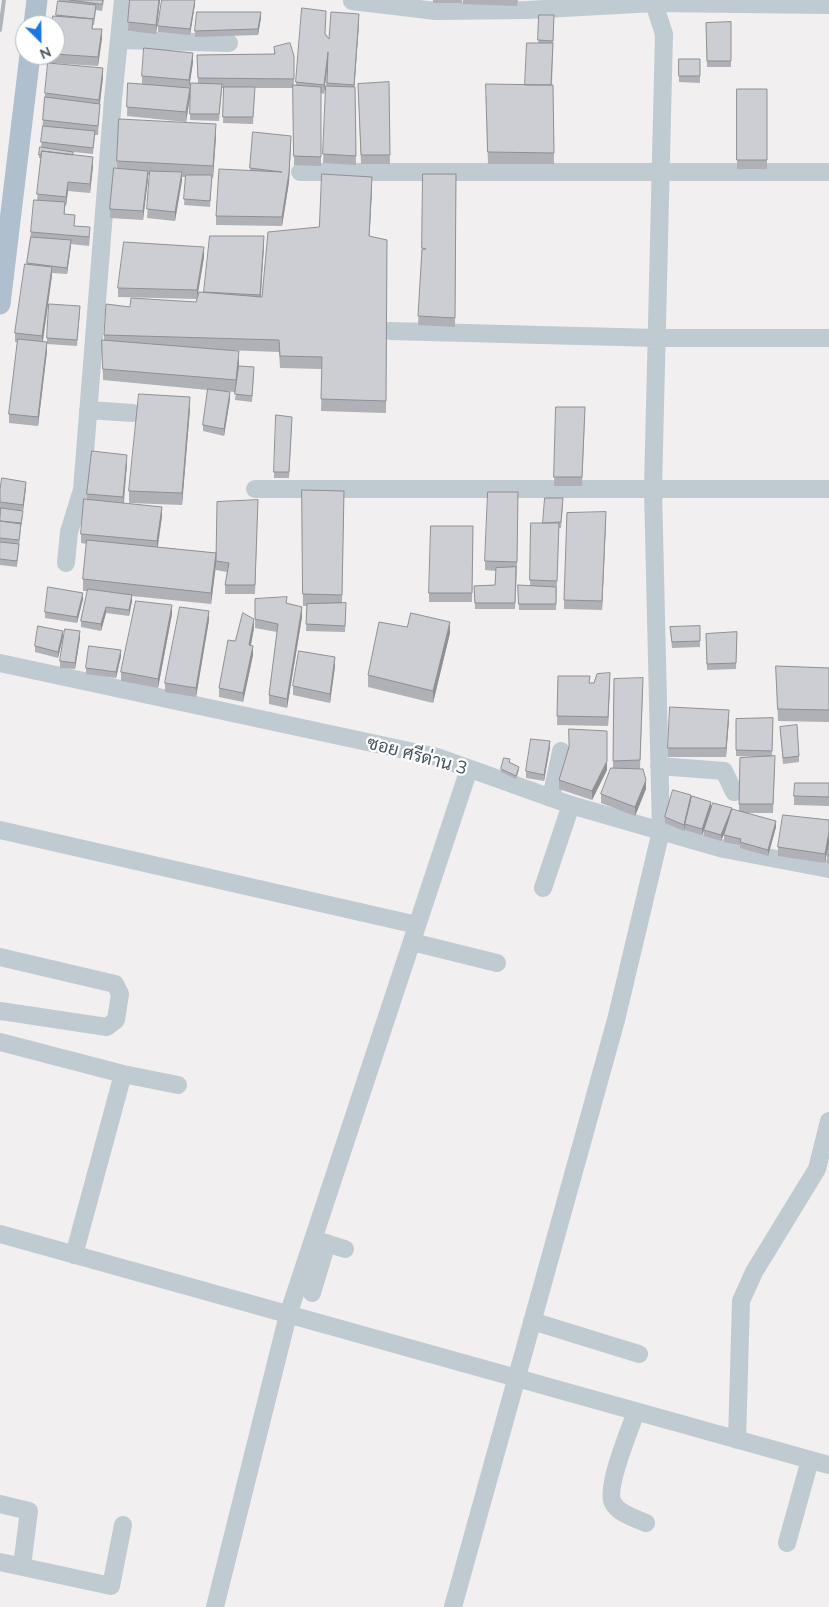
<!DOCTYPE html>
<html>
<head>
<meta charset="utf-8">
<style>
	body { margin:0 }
	#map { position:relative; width:829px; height:1607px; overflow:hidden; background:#f1efef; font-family:Mulish,sans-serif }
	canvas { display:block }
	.north { position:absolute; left:15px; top:15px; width:50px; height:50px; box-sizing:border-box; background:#fff; border:1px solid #b5babe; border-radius:50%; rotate:157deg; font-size:14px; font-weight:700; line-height:20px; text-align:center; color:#47535c }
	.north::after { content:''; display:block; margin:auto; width:18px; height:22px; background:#1a76e0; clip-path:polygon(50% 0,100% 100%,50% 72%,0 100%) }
</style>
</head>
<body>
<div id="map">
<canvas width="829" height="1607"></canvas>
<div class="north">N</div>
</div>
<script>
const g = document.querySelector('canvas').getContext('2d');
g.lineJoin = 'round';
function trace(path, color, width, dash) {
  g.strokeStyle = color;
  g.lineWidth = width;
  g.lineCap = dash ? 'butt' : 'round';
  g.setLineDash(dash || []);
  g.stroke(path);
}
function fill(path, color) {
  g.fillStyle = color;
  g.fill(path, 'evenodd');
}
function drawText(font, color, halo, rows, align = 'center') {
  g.font = font + ' Mulish,Sarabun,sans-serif';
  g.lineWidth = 4.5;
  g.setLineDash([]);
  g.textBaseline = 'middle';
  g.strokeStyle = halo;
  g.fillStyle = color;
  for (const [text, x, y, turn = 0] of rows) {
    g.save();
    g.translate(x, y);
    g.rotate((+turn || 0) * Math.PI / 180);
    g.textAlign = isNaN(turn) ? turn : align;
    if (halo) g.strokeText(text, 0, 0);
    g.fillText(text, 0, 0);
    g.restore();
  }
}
const minor = new Path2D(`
	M 352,1 L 436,11 L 527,10 L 654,3 L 829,5
	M 119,40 L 229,43
	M 300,172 L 829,172
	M 390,331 L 656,338 L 829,338
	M 88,410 L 133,413
	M 255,489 L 829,489
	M 66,563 L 69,532 L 82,490 L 113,99 L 123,0
	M 0,663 L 437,757 L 571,805 L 661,831 L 724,849 L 829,869
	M 659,766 L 724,771 L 734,792
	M 551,798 L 561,751
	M 0,830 L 417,925
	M 543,888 L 571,805
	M 412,942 L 497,963
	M 0,957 L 115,984 L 120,994 L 116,1020 L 107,1027 L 0,1011
	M 0,1042 L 123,1074 L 178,1085
	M 0,1234 L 829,1465
	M 316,1240 L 345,1249
	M 74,1255 L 123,1074
	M 312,1293 L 327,1243
	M 532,1321 L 639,1354
	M 636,1412 C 630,1429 605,1488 613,1503 C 619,1514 635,1518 646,1523
	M 737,1440 L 741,1301 L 754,1272 L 817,1169 L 829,1121
	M 0,1504 L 29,1511 L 22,1566
	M 787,1543 L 810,1460
	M 0,1562 L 111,1586 L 123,1525
	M 215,1607 L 288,1315 L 469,769
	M 453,1607 L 616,1020 L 661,831 L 653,489 L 664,34 L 654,3`);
const major = new Path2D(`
	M 34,25 L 37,0
	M 0,304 L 30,55`);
const rail = new Path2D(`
	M 0,30 L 4,0`);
const wall = new Path2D(`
	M 59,0 L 104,0 L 102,11 L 96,10 L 94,25 L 93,25 L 93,29 L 102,38 L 98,66 L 50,63 L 50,55 L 55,55 L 55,25 Z
	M 130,0 L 160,0 L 156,34 L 128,31 Z
	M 433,0 L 462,0 L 462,3 L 433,3 Z
	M 463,0 L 518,0 L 517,6 L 463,4 Z
	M 195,4 L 190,35 L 158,32 L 158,26 Z
	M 539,15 L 554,15 L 552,85 L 553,85 L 554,164 L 488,164 L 486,96 L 525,85 L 538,43 Z
	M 261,18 L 258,35 L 195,37 L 195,31 Z
	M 731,22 L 731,67 L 707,67 L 706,23 Z
	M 359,23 L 354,87 L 355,87 L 356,165 L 323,163 L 327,64 L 324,94 L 321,93 L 321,166 L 294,165 L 293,88 L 255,88 L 253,124 L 223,123 L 224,88 L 222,88 L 219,121 L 190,120 L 191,83 L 198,83 L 197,55 L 274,54 L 274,47 L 294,56 L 294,85 L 296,85 L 296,82 L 326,34 L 329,39 Z
	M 679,59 L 700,59 L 700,83 L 679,82 Z
	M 193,62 L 189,88 L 190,97 L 186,122 L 127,116 L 128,83 L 142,84 L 142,76 Z
	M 103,77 L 100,104 L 98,135 L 95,135 L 93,154 L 73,152 L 73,155 L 93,166 L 90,193 L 68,191 L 66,206 L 65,206 L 65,214 L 75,226 L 90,236 L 89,246 L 71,244 L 67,274 L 52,273 L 43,342 L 47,351 L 38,426 L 9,423 L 9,414 L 18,342 L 15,342 L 15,333 L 27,264 L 31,232 L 37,200 L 41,158 L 39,158 L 39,155 L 41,148 L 45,93 Z
	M 389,82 L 390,164 L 361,164 L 358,84 Z
	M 737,89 L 767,89 L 767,169 L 737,169 Z
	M 253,132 L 291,145 L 289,182 L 282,226 L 216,225 L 216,216 L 250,170 Z
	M 216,136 L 213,178 L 212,178 L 210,207 L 184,205 L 186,177 L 182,177 L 175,221 L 147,218 L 150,175 L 148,175 L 143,220 L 110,218 L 110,209 L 117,168 L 117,161 Z
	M 423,174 L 456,174 L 455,327 L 418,325 L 422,249 Z
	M 372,189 L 369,236 L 387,240 L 386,413 L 321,411 L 322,369 L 280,368 L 279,352 L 225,350 L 239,363 L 236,388 L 254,373 L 252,402 L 235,400 L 236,392 L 218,391 L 230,399 L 224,436 L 203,431 L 203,425 L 208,390 L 103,380 L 102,340 L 104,340 L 104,335 L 130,307 L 196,302 L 197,299 L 118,297 L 118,288 L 204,257 L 197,298 L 264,245 L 261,297 L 262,297 L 319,227 Z
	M 80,312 L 77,346 L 47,344 L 47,338 Z
	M 556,407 L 585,417 L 582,486 L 554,486 Z
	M 190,409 L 182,505 L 129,503 L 129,491 Z
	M 292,423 L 289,478 L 274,478 L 274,472 Z
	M 127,464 L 124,503 L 162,516 L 158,547 L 216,553 L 258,500 L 255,594 L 225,594 L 225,585 L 227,572 L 216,570 L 216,565 L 211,604 L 132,596 L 132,601 L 129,616 L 106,613 L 101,631 L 81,627 L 81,621 L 88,591 L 83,591 L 83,579 L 87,544 L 81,543 L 81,534 L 87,499 L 87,494 Z
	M 26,488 L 23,511 L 0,508 L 0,490 Z
	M 302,490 L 344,491 L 342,603 L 346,609 L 345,632 L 306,631 L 307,606 L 303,606 Z
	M 518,492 L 517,571 L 515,609 L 475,609 L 474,586 L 495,585 L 496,571 L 485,570 L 485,561 Z
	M 563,504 L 561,528 L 559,528 L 556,610 L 519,610 L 518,585 L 530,586 L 531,523 L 543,523 Z
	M 0,512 L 23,515 L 21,527 L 17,567 L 0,565 Z
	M 606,521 L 602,610 L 564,609 L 564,600 Z
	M 473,526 L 472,602 L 429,602 L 429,593 Z
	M 83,599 L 77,623 L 45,618 L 45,612 Z
	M 255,599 L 287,603 L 302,617 L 287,708 L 269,704 L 269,695 L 277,632 L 255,628 Z
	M 172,614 L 158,688 L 121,681 L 121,672 Z
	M 209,620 L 196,697 L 165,692 L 165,683 Z
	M 700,626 L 700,647 L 672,648 L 670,627 Z
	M 407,627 L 450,633 L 433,703 L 368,687 L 368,675 Z
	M 254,628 L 251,645 L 253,655 L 243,702 L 219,697 L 219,688 L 235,641 Z
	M 737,632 L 736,669 L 707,670 L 706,634 Z
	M 63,637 L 58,658 L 35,652 L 35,646 Z
	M 80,638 L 75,669 L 60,668 L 60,661 Z
	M 121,656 L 116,678 L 86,674 L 86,668 Z
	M 335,666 L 330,703 L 293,695 L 293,686 Z
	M 776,666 L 829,668 L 829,722 L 778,721 Z
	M 558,676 L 590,683 L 610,682 L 608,726 L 557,725 Z
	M 614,679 L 643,687 L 640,769 L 646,789 L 635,816 L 601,803 L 601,794 L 613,768 Z
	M 773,718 L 772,756 L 775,765 L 773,813 L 747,813 L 776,827 L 768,856 L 740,848 L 740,845 L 724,842 L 724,834 L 721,841 L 704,836 L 704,832 L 702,835 L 685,830 L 685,825 L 684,831 L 665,823 L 665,817 L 691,800 L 732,811 L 739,811 L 740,758 L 765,757 L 736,756 L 736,719 Z
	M 729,719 L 726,757 L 668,757 L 668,748 Z
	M 780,727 L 799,756 L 799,762 L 783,764 Z
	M 550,747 L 544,781 L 526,778 L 526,771 Z
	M 510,762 L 519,770 L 516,779 L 501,772 L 501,769 Z
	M 607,770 L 592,800 L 559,789 L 559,780 Z
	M 829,783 L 829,806 L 794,805 L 794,796 Z
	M 829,820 L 829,864 L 827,863 L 827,854 L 829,843 L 825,863 L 778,856 L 778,847 Z`);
const shadedWall = new Path2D(`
	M 159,0 L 160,0 L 156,34 L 156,25 Z
	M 195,0 L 195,4 L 190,35 L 190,29 Z
	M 261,12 L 261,18 L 258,35 L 258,29 Z
	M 359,14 L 359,23 L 354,94 L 354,85 Z
	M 102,29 L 102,38 L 98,66 L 98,57 Z
	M 328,52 L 328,62 L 324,94 L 324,85 Z
	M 193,53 L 193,62 L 189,89 L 189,80 Z
	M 103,68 L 103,77 L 99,109 L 99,100 Z
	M 190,88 L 190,97 L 186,122 L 186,112 Z
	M 216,124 L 216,136 L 213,178 L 213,166 Z
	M 291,136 L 289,182 L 282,226 L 282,217 Z
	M 93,157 L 93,166 L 90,193 L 90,184 Z
	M 148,171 L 148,180 L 143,220 L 143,211 Z
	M 182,172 L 182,181 L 175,221 L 175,212 Z
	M 372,177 L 372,189 L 369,248 L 369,236 Z
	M 68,182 L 68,191 L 66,206 L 66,197 Z
	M 264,236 L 264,245 L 260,304 L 260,295 Z
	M 71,240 L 71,246 L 67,274 L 67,268 Z
	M 204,247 L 204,257 L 197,299 L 197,290 Z
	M 52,267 L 52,276 L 42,346 L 42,336 Z
	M 47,342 L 47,351 L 38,426 L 38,417 Z
	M 239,351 L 239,363 L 236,392 L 236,380 Z
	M 230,392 L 230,399 L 224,436 L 224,429 Z
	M 190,397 L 190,409 L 182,505 L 182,493 Z
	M 127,455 L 127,464 L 123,506 L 123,497 Z
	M 26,482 L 26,488 L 23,511 L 23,505 Z
	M 162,507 L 162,516 L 157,550 L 157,541 Z
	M 606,512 L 606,521 L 602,610 L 602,601 Z
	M 216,553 L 216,565 L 211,604 L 211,593 Z
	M 83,593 L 83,599 L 77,623 L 77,617 Z
	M 132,595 L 132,601 L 129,616 L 129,610 Z
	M 172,605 L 172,614 L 158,688 L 158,679 Z
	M 106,607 L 106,613 L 101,631 L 101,624 Z
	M 302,607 L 302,617 L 287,708 L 287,699 Z
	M 209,611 L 209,620 L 196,697 L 196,688 Z
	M 254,619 L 254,628 L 249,654 L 249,645 Z
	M 450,622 L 450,633 L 433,703 L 433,691 Z
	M 63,631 L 63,637 L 58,658 L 58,652 Z
	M 80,631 L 80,638 L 75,669 L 75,663 Z
	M 253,646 L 253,655 L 243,702 L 243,693 Z
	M 121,650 L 121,656 L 116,678 L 116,672 Z
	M 335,657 L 335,666 L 330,703 L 330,694 Z
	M 610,673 L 610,682 L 608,726 L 608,717 Z
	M 729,710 L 729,719 L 726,757 L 726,748 Z
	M 550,741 L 550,747 L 544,781 L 544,775 Z
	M 607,761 L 607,770 L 592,800 L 592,791 Z
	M 646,780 L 646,789 L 635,816 L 635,807 Z
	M 691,795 L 691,801 L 684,831 L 684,825 Z
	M 711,802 L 711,808 L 702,835 L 702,829 Z
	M 732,808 L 732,815 L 721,841 L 721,835 Z
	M 776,821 L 776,827 L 768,856 L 768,850 Z
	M 829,832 L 829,841 L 825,863 L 825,854 Z`);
const building = new Path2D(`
	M 70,0 L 103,0 L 102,4 Z
	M 130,0 L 159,0 L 156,25 L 128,22 Z
	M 162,0 L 195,0 L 190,29 L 158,26 Z
	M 58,1 L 96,5 L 94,19 L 56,15 Z
	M 302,8 L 326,11 L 325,34 L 329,39 L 331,12 L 359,14 L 354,85 L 327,83 L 328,52 L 324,85 L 296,82 Z
	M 197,12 L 261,12 L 258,29 L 195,31 Z
	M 539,15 L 554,15 L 553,41 L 538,40 Z
	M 53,16 L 93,19 L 92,29 L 102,29 L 98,57 L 55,54 L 55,25 L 52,25 Z
	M 731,22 L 731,61 L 707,61 L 706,23 Z
	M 290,43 L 294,56 L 294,79 L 198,78 L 197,55 L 275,54 L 274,47 Z
	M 527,43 L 553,43 L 551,85 L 525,85 Z
	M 144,48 L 193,53 L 189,80 L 142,76 Z
	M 679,59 L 700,59 L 700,76 L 679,76 Z
	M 48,63 L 103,68 L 99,100 L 45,93 Z
	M 389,82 L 390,155 L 361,155 L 358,84 Z
	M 128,83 L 190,88 L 186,112 L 127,107 Z
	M 191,83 L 222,84 L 219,114 L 190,114 Z
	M 486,84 L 553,85 L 554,153 L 488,152 Z
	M 293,85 L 321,87 L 321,157 L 294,156 Z
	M 326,86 L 355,87 L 356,156 L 323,154 Z
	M 224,87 L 255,87 L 253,117 L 223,117 Z
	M 737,89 L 767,89 L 767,160 L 737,160 Z
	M 45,97 L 100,104 L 98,126 L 43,120 Z
	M 119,119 L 216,124 L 213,166 L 117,161 Z
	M 43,126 L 95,131 L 93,148 L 41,142 Z
	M 253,132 L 291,136 L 289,173 L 282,217 L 216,216 L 219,169 L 282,172 L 250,168 Z
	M 40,147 L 73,152 L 73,155 L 42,151 L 41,155 L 39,155 Z
	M 42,151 L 93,157 L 90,184 L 68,182 L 66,197 L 37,194 Z
	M 114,168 L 148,171 L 143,211 L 110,209 Z
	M 150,171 L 182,172 L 175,212 L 147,209 Z
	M 322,174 L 372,177 L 369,236 L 387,240 L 386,401 L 321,399 L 322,357 L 280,356 L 279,340 L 104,335 L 106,304 L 130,307 L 131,298 L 196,302 L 199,292 L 262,297 L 268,232 L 319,227 Z
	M 423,174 L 456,174 L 455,318 L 418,316 L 422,249 L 426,249 L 422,248 Z
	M 186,175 L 212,175 L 210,201 L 184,199 Z
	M 34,200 L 65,202 L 64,214 L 75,215 L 74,226 L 90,227 L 89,237 L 31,232 Z
	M 210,236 L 264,236 L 260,295 L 204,292 Z
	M 31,237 L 71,240 L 67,268 L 27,263 Z
	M 124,242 L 204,247 L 197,290 L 118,288 Z
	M 25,264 L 52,267 L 42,336 L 15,333 Z
	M 49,304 L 80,306 L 77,340 L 47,338 Z
	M 18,339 L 47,342 L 38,417 L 9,414 Z
	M 102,340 L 239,351 L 236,380 L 103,369 Z
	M 239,366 L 254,367 L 252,396 L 235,394 Z
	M 208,389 L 230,392 L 224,429 L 203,425 Z
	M 139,394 L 190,397 L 182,493 L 129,491 Z
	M 556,407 L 585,407 L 582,477 L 554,477 Z
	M 276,415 L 292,417 L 289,472 L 274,472 Z
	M 92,451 L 127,455 L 123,497 L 87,494 Z
	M 2,478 L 26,482 L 23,505 L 0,502 L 0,490 Z
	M 302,490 L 344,491 L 342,595 L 303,594 Z
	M 488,492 L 518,492 L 517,562 L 485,561 Z
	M 545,498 L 563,498 L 561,522 L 543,523 Z
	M 84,499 L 162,507 L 157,541 L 81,534 Z
	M 258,500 L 255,585 L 225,585 L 229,563 L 216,561 L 217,502 Z
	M 1,508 L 23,511 L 21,524 L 0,521 Z
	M 606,512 L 602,601 L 564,600 L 567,513 Z
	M 0,521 L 21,523 L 19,540 L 0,538 Z
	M 531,523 L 559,523 L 557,581 L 530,580 Z
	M 431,526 L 473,526 L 472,593 L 429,593 Z
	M 87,540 L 216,553 L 211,593 L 83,579 Z
	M 0,542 L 19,544 L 17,561 L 0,559 Z
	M 516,567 L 515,603 L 475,603 L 474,586 L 495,585 L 496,568 Z
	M 518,585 L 556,587 L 556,604 L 519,604 Z
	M 48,587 L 83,593 L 77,617 L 45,612 Z
	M 88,589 L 132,595 L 129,610 L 106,607 L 101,624 L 81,621 Z
	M 287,597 L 286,603 L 302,607 L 287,699 L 269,695 L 278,624 L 255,619 L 255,599 Z
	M 136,601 L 172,605 L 158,679 L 121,672 Z
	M 346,603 L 345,626 L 306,624 L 307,604 Z
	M 180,607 L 209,611 L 196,688 L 165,683 Z
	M 243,613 L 254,619 L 249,645 L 253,646 L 243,693 L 219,688 L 228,640 L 235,641 Z
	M 411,613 L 450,622 L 433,691 L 368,675 L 379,622 L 407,627 Z
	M 38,626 L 63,631 L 58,652 L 35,646 Z
	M 700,626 L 700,641 L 672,642 L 670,627 Z
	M 65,629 L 80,631 L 75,663 L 60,661 Z
	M 737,632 L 736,663 L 707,664 L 706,634 Z
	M 89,646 L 121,650 L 116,672 L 86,668 Z
	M 299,651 L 335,657 L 330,694 L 293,686 Z
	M 776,666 L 829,668 L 829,710 L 778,709 Z
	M 610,673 L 608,717 L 557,716 L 558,676 L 590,676 L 589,683 L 594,683 L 597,674 Z
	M 643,678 L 640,760 L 613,761 L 614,679 Z
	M 670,707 L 729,710 L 726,748 L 668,748 Z
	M 773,718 L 772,751 L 736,750 L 736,719 Z
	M 797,725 L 799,756 L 783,758 L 780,727 Z
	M 569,729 L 607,731 L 607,761 L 592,791 L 559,780 L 569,747 Z
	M 531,739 L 550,741 L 544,775 L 526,771 Z
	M 775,756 L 773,804 L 739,804 L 740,758 Z
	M 504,758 L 510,759 L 509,762 L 519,767 L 516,776 L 501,769 Z
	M 611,768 L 643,769 L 646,780 L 635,807 L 601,794 Z
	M 795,783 L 829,783 L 829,797 L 794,796 Z
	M 673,790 L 691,795 L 684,825 L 665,817 Z
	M 692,796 L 711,802 L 702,829 L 685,824 Z
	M 713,803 L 732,808 L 721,835 L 704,830 Z
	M 732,809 L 776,821 L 768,850 L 740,842 L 741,839 L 724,835 Z
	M 783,815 L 829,820 L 829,832 L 825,854 L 778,847 Z
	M 829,840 L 829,855 L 827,854 Z`);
const streetNames = [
	["ซอย ศรีด่าน 3",417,756,15]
];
trace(minor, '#bfcad1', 18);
trace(major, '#afbfce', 21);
trace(rail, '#b1b4b9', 4);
fill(wall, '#afb1b6');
fill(shadedWall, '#8f9094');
fill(building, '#ccced4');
trace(building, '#8f9094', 1);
drawText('18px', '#47535c', '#fff', streetNames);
</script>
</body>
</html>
